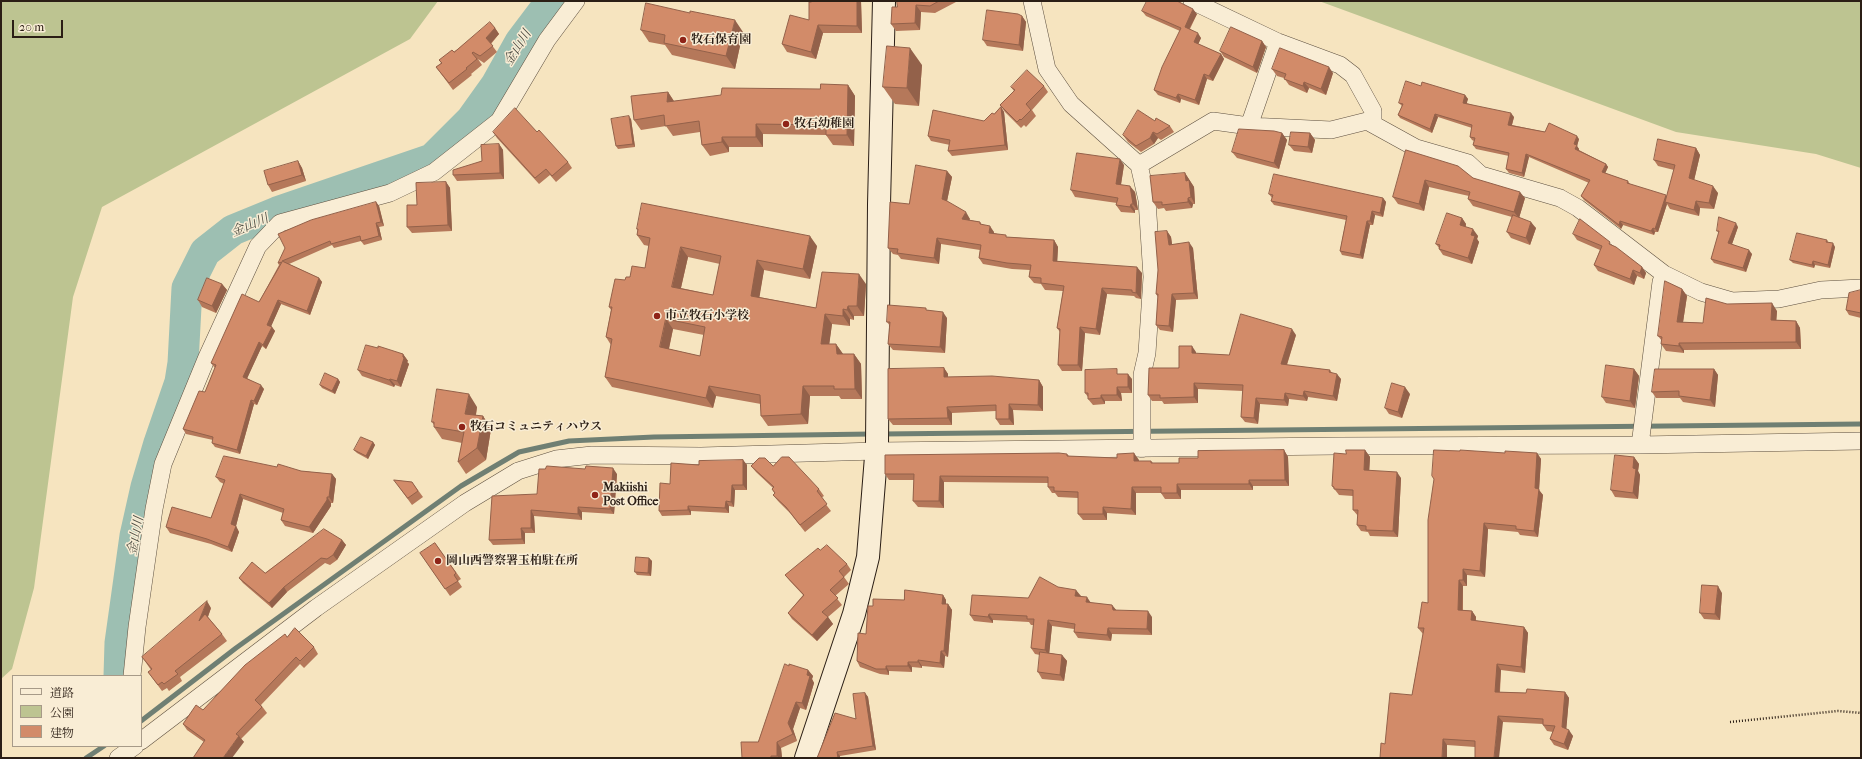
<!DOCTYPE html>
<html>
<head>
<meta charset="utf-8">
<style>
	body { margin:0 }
	#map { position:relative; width:1862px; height:759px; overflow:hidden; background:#f6e4bf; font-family:"IM FELL French Canon","Noto Serif JP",serif }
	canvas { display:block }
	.frame { position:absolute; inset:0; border:2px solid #2b1e15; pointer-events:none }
	.legend { position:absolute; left:12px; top:675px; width:130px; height:72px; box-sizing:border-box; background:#f9edd5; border:1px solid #a79a88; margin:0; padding:5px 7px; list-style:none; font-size:12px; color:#2b1e15 }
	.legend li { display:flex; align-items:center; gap:8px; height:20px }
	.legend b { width:20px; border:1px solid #a79a88 }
	.scale { position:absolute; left:12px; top:20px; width:51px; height:18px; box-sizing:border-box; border:2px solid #2b1e15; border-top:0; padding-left:5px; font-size:12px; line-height:14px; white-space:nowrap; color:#2b1e15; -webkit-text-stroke:3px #f9edd5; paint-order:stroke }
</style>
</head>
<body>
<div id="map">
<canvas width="1862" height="759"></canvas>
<div class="frame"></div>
<ul class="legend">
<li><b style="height:5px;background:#f9edd5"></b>道路</li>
<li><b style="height:11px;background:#bdc491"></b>公園</li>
<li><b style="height:11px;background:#d28b69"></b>建物</li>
</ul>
<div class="scale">20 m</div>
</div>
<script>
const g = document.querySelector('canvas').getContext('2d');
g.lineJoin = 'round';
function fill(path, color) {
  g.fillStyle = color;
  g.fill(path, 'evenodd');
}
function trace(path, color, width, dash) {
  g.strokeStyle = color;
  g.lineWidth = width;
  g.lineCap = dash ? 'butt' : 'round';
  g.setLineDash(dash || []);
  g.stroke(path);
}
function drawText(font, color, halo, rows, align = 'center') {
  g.font = font + ' "IM FELL French Canon","Noto Serif JP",serif';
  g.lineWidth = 3;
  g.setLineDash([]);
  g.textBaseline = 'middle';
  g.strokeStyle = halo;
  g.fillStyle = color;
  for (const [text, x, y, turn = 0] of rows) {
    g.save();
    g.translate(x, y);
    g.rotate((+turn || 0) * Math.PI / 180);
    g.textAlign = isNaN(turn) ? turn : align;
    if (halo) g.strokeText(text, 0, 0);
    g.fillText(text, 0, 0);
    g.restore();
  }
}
const green = new Path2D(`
	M 1,1 L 438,1 L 410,39 L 102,207 L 73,297 L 34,588 L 12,669 L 1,679 Z
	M 1319,1 L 1861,1 L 1861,168 L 1816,154 L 1676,132 Z`);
const stream = new Path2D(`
	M 882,434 L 1861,424
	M 141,721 L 236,648 L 461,486 L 519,452 L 569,441 L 654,437 L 872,434
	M 86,758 L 104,746`);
const river = new Path2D(`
	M 119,676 L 120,643 L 135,536 L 146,487 L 159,443 L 180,382 L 183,363 L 187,288 L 205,252 L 233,230 L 277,212 L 432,159 L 471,120 L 496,85 L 520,42 L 551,1`);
const path = new Path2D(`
	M 1730,722 L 1838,711 L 1861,713`);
const street = new Path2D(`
	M 1032,1 L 1047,69 L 1071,104 L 1139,165 L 1147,200 L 1152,277 L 1147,353 L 1142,375 L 1142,449
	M 1192,1 L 1278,42 L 1340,65 L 1353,75 L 1373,111 L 1373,124
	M 1249,126 L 1278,42
	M 1139,165 L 1213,121 L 1249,126 L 1331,130 L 1367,121 L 1416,148 L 1468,163 L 1481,175 L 1560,198 L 1578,208 L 1664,274 L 1661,282 L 1640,445
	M 1664,274 L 1701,292 L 1732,301 L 1779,299 L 1821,290 L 1861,288
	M 132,676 L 137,627 L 154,509 L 163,464 L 207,357 L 258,246 L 280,223 L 390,193 L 434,172 L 499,121 L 547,40 L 576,1
	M 141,741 L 316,608 L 465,503 L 518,471 L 556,459 L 592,455 L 701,456 L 877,451 L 1337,446 L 1640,445 L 1861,441
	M 118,758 L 135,746`);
const secondary = new Path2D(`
	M 806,758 L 854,614 L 868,557 L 877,444 L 879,204 L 884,1`);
const wall = new Path2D(`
	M 811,1 L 861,1 L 862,33 L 823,33 L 816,59 L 787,52 L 782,44 L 809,20 Z
	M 897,1 L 955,1 L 956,2 L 935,13 L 921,12 L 920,30 L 896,31 L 891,24 L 897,7 Z
	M 1142,11 L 1197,14 L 1190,29 L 1201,38 L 1198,44 L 1221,54 L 1224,59 L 1213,81 L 1207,79 L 1199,105 L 1181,99 L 1180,103 L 1158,95 L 1154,90 L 1180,31 L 1146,16 Z
	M 1022,16 L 1026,22 L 1023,51 L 987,46 L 983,40 Z
	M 495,28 L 499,34 L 491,44 L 497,52 L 484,63 L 478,59 L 482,65 L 471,74 L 472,75 L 453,90 L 436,67 L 441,63 L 439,60 Z
	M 641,30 L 743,32 L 735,69 L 672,55 L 665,45 L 649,42 Z
	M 1262,41 L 1266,47 L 1257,73 L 1224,57 L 1220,51 Z
	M 922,65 L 919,106 L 895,104 L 883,87 Z
	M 1272,69 L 1333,73 L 1326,95 L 1309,88 L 1307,93 L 1289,85 L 1284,78 L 1277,76 Z
	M 848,85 L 855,96 L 854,146 L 833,145 L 826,135 L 763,134 L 763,147 L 729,147 L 729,152 L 710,156 L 702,145 L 700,132 L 673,136 L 666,126 L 641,130 L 634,120 L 668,92 L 674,101 L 820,89 Z
	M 1044,86 L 1048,92 L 1032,110 L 1036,116 L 1026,127 L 1024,125 L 1021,128 L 1005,112 L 1000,105 L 1014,91 L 1011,87 Z
	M 1421,86 L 1465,95 L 1468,99 L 1466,103 L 1514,117 L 1512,125 L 1579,139 L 1577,146 L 1579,149 L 1579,150 L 1606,164 L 1608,167 L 1605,173 L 1628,181 L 1630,184 L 1667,197 L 1674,170 L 1658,166 L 1654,160 L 1696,148 L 1700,155 L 1694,180 L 1718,193 L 1714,209 L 1700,208 L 1699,216 L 1670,209 L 1667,204 L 1658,232 L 1655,232 L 1654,235 L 1623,225 L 1621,229 L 1584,200 L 1581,196 L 1589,183 L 1529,157 L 1524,177 L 1509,173 L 1506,169 L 1509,156 L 1476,149 L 1473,145 L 1474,141 L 1472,140 L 1470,137 L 1472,128 L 1438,117 L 1432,133 L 1400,118 L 1398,115 L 1402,106 L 1399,103 Z
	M 1001,107 L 1004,112 L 1008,150 L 952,156 L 948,151 L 950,145 L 931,141 L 928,136 L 984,121 L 994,114 Z
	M 631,119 L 635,147 L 618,149 L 616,146 Z
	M 1155,121 L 1170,126 L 1174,132 L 1161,140 L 1158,138 L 1154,144 L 1141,152 L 1128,142 L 1123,135 Z
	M 493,132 L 537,132 L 568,162 L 572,168 L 556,182 L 550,175 L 539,184 L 497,138 Z
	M 1282,133 L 1287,140 L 1279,169 L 1237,158 L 1232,152 Z
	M 1310,133 L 1315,140 L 1312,153 L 1294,151 L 1289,145 Z
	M 499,144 L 503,150 L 504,179 L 457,181 L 453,175 L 482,161 Z
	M 1406,150 L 1473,178 L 1525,198 L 1519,218 L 1536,228 L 1530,245 L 1511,238 L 1507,232 L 1512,217 L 1473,206 L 1468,199 L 1469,196 L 1429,187 L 1424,211 L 1398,204 L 1393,197 Z
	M 298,161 L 302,168 L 306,181 L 272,192 L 268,185 Z
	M 1124,165 L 1121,185 L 1135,192 L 1138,210 L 1135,210 L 1135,213 L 1121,212 L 1116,205 L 1117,203 L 1075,197 L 1071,190 Z
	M 947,171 L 952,177 L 947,201 L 970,219 L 969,220 L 980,222 L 982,225 L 994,232 L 994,233 L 1007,237 L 1054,240 L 1058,247 L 1057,261 L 1142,273 L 1141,299 L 1136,298 L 1134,296 L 1107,294 L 1100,335 L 1085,333 L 1082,371 L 1062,371 L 1058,365 L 1060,332 L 1057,328 L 1063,291 L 1045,290 L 1041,284 L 1034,283 L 1029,277 L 1030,270 L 1012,269 L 983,264 L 979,258 L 980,250 L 941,244 L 939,264 L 901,259 L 898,255 L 893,254 L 888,248 L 909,204 Z
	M 1185,173 L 1194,187 L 1195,204 L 1193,204 L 1192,208 L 1166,211 L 1164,208 L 1158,209 L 1153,202 Z
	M 446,182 L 450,188 L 452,231 L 412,233 L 407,227 Z
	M 1269,194 L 1383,198 L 1386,202 L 1383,217 L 1375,215 L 1373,225 L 1370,225 L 1363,259 L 1342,255 L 1340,251 L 1346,220 L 1274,205 L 1271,201 L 1272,198 Z
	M 376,202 L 379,206 L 384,226 L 379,227 L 382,240 L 364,245 L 361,241 L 334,248 L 332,245 L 289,264 L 319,278 L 322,282 L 310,315 L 281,304 L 271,326 L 275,331 L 266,349 L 262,346 L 247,378 L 264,389 L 257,405 L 254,404 L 240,454 L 215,447 L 212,443 L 213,440 L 186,434 L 183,429 L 205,392 L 215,368 L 214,367 L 211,363 L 259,302 L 279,265 L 278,263 Z
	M 1462,218 L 1466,224 L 1466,227 L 1478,236 L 1477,239 L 1479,242 L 1472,264 L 1443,255 L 1439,249 L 1439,248 L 1436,244 Z
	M 1738,227 L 1732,244 L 1752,254 L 1746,272 L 1714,263 L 1711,259 L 1719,233 L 1717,231 Z
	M 637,229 L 817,246 L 810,279 L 764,270 L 759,297 L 816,308 L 866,284 L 864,316 L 854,316 L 854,320 L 850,319 L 850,326 L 832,324 L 829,344 L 836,344 L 843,354 L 854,354 L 861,364 L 862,399 L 841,399 L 839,396 L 810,396 L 808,424 L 768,426 L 761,416 L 761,404 L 716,396 L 713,408 L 612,387 L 605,377 L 611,345 L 606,337 L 611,310 L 609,307 L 625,280 L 645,268 L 649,246 L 644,245 L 637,235 L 638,231 ZM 688,257 L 720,264 L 713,295 L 681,288 ZM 673,329 L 704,335 L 700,356 L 669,349 Z
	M 1167,231 L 1171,237 L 1172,244 L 1193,248 L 1198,299 L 1176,300 L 1173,332 L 1160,330 L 1156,325 L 1158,297 L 1156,294 Z
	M 1573,234 L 1612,246 L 1642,267 L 1646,273 L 1644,279 L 1637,276 L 1634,285 L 1598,271 L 1594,265 L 1600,250 L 1577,240 Z
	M 1827,240 L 1829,243 L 1835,247 L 1830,268 L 1815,265 L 1814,268 L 1793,263 L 1790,260 Z
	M 222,284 L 227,290 L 216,313 L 202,307 L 198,300 Z
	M 1682,289 L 1687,296 L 1683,322 L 1703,323 L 1727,304 L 1777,311 L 1776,320 L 1796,321 L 1800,328 L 1801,349 L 1684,350 L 1684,353 L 1666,351 L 1661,344 L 1662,341 L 1658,336 Z
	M 1861,290 L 1861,318 L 1849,315 L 1846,310 Z
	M 928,310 L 947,318 L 945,353 L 893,350 L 888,344 L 890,326 L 887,322 Z
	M 1296,335 L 1287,365 L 1330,370 L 1332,373 L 1341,379 L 1337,401 L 1308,397 L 1307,401 L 1289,399 L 1288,406 L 1260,404 L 1258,424 L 1245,422 L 1241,417 L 1243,391 L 1198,389 L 1198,403 L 1164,404 L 1162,401 L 1152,401 L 1148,395 L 1196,352 L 1196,354 L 1229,355 Z
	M 378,348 L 403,354 L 408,361 L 407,362 L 409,364 L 401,387 L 395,385 L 394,387 L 362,376 L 358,370 Z
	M 944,368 L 948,374 L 948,377 L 1039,380 L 1043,387 L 1043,411 L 1013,410 L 1014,425 L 1000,425 L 996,419 L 996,411 L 952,413 L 952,425 L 893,425 L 888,419 Z
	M 1634,369 L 1639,376 L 1635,408 L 1606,403 L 1602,397 Z
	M 1714,369 L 1718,375 L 1715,407 L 1683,402 L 1680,398 L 1656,398 L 1652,392 Z
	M 1120,374 L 1132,379 L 1132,393 L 1121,393 L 1122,401 L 1105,401 L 1105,404 L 1093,405 L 1088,399 L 1088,397 L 1085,393 Z
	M 338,379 L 340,382 L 335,394 L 322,388 L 320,385 Z
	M 1410,394 L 1402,418 L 1389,414 L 1385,408 Z
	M 477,407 L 476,415 L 483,416 L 491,429 L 486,460 L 466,474 L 458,462 L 462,443 L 442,439 L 434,427 L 434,425 L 432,422 Z
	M 373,442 L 375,445 L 368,459 L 357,453 L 354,450 Z
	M 1284,450 L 1288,457 L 1289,486 L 1253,486 L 1253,490 L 1181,490 L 1181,499 L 1165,499 L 1161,493 L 1136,493 L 1136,515 L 1107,513 L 1107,520 L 1083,520 L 1078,514 L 1078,498 L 1058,497 L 1055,493 L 1052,493 L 1048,487 L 1048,483 L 944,482 L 944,508 L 918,507 L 913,501 L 914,480 L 889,480 L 885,474 L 1067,454 L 1069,456 L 1139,460 L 1139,461 L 1151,461 L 1153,463 L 1179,463 L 1198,458 Z
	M 1365,450 L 1370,457 L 1369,470 L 1401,478 L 1398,537 L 1370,536 L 1368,532 L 1361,531 L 1357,525 L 1358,516 L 1353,510 L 1353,496 L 1339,495 L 1332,486 L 1346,454 Z
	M 1505,453 L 1537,453 L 1541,459 L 1539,490 L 1543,495 L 1538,537 L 1520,535 L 1518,532 L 1488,529 L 1485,577 L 1467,575 L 1467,586 L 1463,586 L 1463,610 L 1472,611 L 1476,617 L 1476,621 L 1524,627 L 1528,633 L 1525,673 L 1501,670 L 1500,692 L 1526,693 L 1565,692 L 1569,698 L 1566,729 L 1573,736 L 1568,750 L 1554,745 L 1550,739 L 1553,732 L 1547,731 L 1543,725 L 1543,724 L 1503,722 L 1475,747 L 1447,745 L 1385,744 L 1412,695 L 1423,634 L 1418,628 L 1428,603 Z
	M 1634,457 L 1639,464 L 1638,471 L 1640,475 L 1638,499 L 1615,497 L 1611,490 Z
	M 743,460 L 747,465 L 747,490 L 735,490 L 734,507 L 729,506 L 729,513 L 691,511 L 691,515 L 662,516 L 659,511 L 670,484 L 699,465 Z
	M 751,466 L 773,466 L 819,489 L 824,496 L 821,498 L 831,511 L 805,532 L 790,513 L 778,501 L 773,495 L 775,494 L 772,489 L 773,488 L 756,472 Z
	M 277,467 L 301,471 L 332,474 L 336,479 L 333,503 L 331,503 L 331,506 L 313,533 L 285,526 L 281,520 L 283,513 L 243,499 L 236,526 L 239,532 L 232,552 L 211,544 L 170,533 L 166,527 L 211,518 L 224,484 L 220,482 L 216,477 Z
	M 617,474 L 614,514 L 582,512 L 582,520 L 534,516 L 535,533 L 525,533 L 525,544 L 493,545 L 489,540 L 537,494 Z
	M 394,480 L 412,482 L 423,497 L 412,505 Z
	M 342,540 L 346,545 L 337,560 L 330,565 L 325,563 L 287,592 L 272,608 L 243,583 L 239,578 L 265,573 Z
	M 435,543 L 461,579 L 458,581 L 462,587 L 450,596 L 420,553 Z
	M 820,550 L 847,564 L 851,570 L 844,577 L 849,584 L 835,596 L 842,605 L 828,617 L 833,624 L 817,641 L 792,619 L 788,613 L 803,595 L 790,581 L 785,575 Z
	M 649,558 L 652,561 L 651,576 L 637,575 L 635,572 Z
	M 1058,587 L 1081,596 L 1091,603 L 1112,605 L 1116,610 L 1152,617 L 1152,635 L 1112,634 L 1111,641 L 1078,638 L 1074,632 L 1074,629 L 1052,626 L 1049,653 L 1062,655 L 1067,661 L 1064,681 L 1042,679 L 1038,672 L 1040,655 L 1035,654 L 1031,648 L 1034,625 L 1031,625 L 1029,622 L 993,620 L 993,623 L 974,621 L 970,615 L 1028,598 Z
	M 1722,593 L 1720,620 L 1704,619 L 1700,613 Z
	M 943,595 L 946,600 L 946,604 L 948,604 L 952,610 L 948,657 L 945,656 L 944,668 L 922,666 L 922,668 L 912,667 L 912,672 L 889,671 L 889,675 L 880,674 L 860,667 L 857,661 L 866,634 L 873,606 L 904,600 Z
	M 211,608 L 208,617 L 222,634 L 227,641 L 180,677 L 182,681 L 169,691 L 167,688 L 162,691 L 148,672 L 151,670 L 142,657 Z
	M 287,637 L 314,647 L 318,654 L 304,668 L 300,664 L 261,705 L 267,713 L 241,739 L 244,742 L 204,742 L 187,730 L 183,724 L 203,710 Z
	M 789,666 L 808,670 L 813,676 L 812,679 L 814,683 L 806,710 L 800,708 L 793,729 L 797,741 L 781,748 L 782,758 L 742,758 L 758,742 Z
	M 865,693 L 868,697 L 876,750 L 840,756 L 840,758 L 817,758 L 856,719 Z`);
const shadedWall = new Path2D(`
	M 857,1 L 861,1 L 862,33 L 857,26 Z
	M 916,5 L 921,12 L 920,30 L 915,23 Z
	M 1193,9 L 1197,14 L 1188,31 L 1185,27 Z
	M 1022,16 L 1026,22 L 1023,51 L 1019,45 Z
	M 735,20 L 743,32 L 735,69 L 726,56 Z
	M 818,25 L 823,33 L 816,59 L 811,52 Z
	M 495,28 L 499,34 L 490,44 L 486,38 Z
	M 1198,33 L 1201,38 L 1197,47 L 1194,42 Z
	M 1262,41 L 1266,47 L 1257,73 L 1253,67 Z
	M 910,48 L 922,65 L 919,106 L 907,88 Z
	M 1221,54 L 1224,59 L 1213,81 L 1209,76 Z
	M 1329,67 L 1333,73 L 1326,95 L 1321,89 Z
	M 1204,74 L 1207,79 L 1199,105 L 1195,100 Z
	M 1304,82 L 1309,88 L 1307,93 L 1303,86 Z
	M 848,85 L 855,96 L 854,146 L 847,135 Z
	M 668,92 L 675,103 L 667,102 Z
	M 1178,94 L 1181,99 L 1180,103 L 1176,98 Z
	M 1465,95 L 1468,99 L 1466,106 L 1463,103 Z
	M 1001,107 L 1004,112 L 1008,150 L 1005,145 Z
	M 1511,113 L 1514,117 L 1511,128 L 1508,125 Z
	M 1435,114 L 1438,117 L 1432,133 L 1430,129 Z
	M 629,116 L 631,119 L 635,147 L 633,144 Z
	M 756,124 L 763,134 L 763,147 L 756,137 Z
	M 1153,132 L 1158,138 L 1154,144 L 1150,138 Z
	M 1282,133 L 1287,140 L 1279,169 L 1274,163 Z
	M 1310,133 L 1315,140 L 1312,153 L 1308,147 Z
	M 1577,136 L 1579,139 L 1577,146 L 1579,149 L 1578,152 L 1575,149 L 1574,144 Z
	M 722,137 L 729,147 L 729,152 L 722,142 Z
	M 499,144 L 503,150 L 504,179 L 500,173 Z
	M 1696,148 L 1700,155 L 1693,185 L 1689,178 Z
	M 1526,154 L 1529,157 L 1524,177 L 1522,173 Z
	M 1120,159 L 1124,165 L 1120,190 L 1116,184 Z
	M 298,161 L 302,168 L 306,181 L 302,175 Z
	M 1606,164 L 1608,167 L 1604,176 L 1602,172 Z
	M 947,171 L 952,177 L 946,206 L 942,199 Z
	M 1185,173 L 1194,187 L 1195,204 L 1191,197 L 1186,181 Z
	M 1425,180 L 1429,187 L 1424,211 L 1419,204 Z
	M 446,182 L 450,188 L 452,231 L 448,225 Z
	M 1130,186 L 1135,192 L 1138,210 L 1133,204 Z
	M 1713,186 L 1718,193 L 1714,209 L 1709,203 Z
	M 1520,192 L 1525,198 L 1519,218 L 1514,212 Z
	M 1666,195 L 1668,199 L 1665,202 L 1667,204 L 1658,232 L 1655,229 Z
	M 1188,198 L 1193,204 L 1192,208 L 1188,202 Z
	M 1383,198 L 1386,202 L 1383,217 L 1380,213 Z
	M 1696,201 L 1700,208 L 1699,216 L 1694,210 Z
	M 376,202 L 379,206 L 384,226 L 381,222 Z
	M 1131,204 L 1135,210 L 1135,213 L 1130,207 Z
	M 1372,211 L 1375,215 L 1373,225 L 1370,221 Z
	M 966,212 L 970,219 L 966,225 L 962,219 Z
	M 1462,218 L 1466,224 L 1464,231 L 1460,225 Z
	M 1367,221 L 1370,225 L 1363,259 L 1360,255 Z
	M 1620,221 L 1623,225 L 1621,229 L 1619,225 Z
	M 1531,222 L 1536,228 L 1530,245 L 1526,238 Z
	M 376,223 L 379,227 L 382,240 L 379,236 Z
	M 1736,223 L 1738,227 L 1731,247 L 1728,243 Z
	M 990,226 L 994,232 L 993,239 L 989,233 Z
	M 1653,228 L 1655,232 L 1654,235 L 1651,231 Z
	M 1473,229 L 1478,236 L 1477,239 L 1479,242 L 1472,264 L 1468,258 L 1471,235 Z
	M 1167,231 L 1171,237 L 1173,251 L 1169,245 Z
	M 810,236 L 817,246 L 810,279 L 803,269 Z
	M 937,238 L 941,244 L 939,264 L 934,258 Z
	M 1054,240 L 1058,247 L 1057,267 L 1053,261 Z
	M 1189,242 L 1193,248 L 1198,299 L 1194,293 Z
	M 1833,243 L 1835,247 L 1830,268 L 1828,265 Z
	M 681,247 L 688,257 L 679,296 L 672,287 Z
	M 1749,250 L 1752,254 L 1746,272 L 1743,268 Z
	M 757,260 L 764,270 L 758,306 L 751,296 Z
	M 1813,261 L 1815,265 L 1814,268 L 1812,265 Z
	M 1137,267 L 1142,273 L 1141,299 L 1136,293 Z
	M 1642,267 L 1646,273 L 1644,279 L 1640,273 Z
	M 1633,270 L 1637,276 L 1634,285 L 1630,279 Z
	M 859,274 L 866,284 L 864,316 L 857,306 Z
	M 319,278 L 322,282 L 310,315 L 307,311 Z
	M 222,284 L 227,290 L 216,313 L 212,306 Z
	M 1102,288 L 1107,294 L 1100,335 L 1096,329 Z
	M 1682,289 L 1687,296 L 1682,329 L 1677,322 Z
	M 1172,294 L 1176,300 L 1173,332 L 1169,326 Z
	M 278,300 L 281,304 L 270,329 L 267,325 Z
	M 1772,303 L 1777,311 L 1776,327 L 1771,320 Z
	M 848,306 L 854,316 L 854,320 L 847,310 Z
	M 843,309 L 850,319 L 850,326 L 843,316 Z
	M 943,312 L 947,318 L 945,353 L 940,347 Z
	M 825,314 L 832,324 L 828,354 L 821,344 Z
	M 666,319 L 673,329 L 667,357 L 660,347 Z
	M 1796,321 L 1800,328 L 1801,349 L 1796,342 Z
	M 272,327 L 275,331 L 266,349 L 263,345 Z
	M 1080,327 L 1085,333 L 1082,371 L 1078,365 Z
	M 1292,329 L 1296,335 L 1285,370 L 1281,364 Z
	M 259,342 L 262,346 L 246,381 L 243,377 Z
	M 1679,343 L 1684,350 L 1684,353 L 1679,346 Z
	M 836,344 L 843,354 L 844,364 L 837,354 Z
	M 1192,346 L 1196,352 L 1196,359 L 1192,353 Z
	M 403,354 L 408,361 L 407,362 L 409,364 L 401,387 L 397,381 Z
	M 854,354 L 861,364 L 862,399 L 855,389 Z
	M 944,368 L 948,374 L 948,383 L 944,377 Z
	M 1634,369 L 1639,376 L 1635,408 L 1630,401 Z
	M 1714,369 L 1718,375 L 1715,407 L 1710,400 Z
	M 1128,374 L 1132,379 L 1132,393 L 1128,387 Z
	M 1337,374 L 1341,379 L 1337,401 L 1333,396 Z
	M 338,379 L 340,382 L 335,394 L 332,391 Z
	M 390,379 L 395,385 L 394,387 L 389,380 Z
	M 1039,380 L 1043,387 L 1043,411 L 1038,405 Z
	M 1194,383 L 1198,389 L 1198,403 L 1194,397 Z
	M 261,385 L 264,389 L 257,405 L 254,401 Z
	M 709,386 L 716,396 L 713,408 L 706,398 Z
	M 803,386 L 810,396 L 808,424 L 801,414 Z
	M 1117,387 L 1121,393 L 1122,401 L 1117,395 Z
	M 1405,387 L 1410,394 L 1402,418 L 1398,412 Z
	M 1304,391 L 1308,397 L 1307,401 L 1303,396 Z
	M 1285,393 L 1289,399 L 1288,406 L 1284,400 Z
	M 469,394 L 477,407 L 474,426 L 465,414 Z
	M 1101,395 L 1105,401 L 1105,404 L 1101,398 Z
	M 1256,398 L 1260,404 L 1258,424 L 1254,418 Z
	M 251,400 L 254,404 L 240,454 L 237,450 Z
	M 1009,404 L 1013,410 L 1014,425 L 1009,419 Z
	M 947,407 L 952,413 L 952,425 L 948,418 Z
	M 483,416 L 491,429 L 486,460 L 477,448 Z
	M 373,442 L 375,445 L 368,459 L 366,456 Z
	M 1284,450 L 1288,457 L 1289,486 L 1285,480 Z
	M 1365,450 L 1370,457 L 1369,477 L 1364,470 Z
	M 1134,453 L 1139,460 L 1139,467 L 1134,461 Z
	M 1537,453 L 1541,459 L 1539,490 L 1543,495 L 1538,537 L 1534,531 L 1535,488 Z
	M 1634,457 L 1639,464 L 1638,471 L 1640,475 L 1638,499 L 1633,493 L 1633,468 Z
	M 743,460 L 747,465 L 747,490 L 743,485 Z
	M 613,468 L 617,474 L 614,514 L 610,509 Z
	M 1397,472 L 1401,478 L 1398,537 L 1393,531 Z
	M 332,474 L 336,479 L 333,503 L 329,497 Z
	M 940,476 L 944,482 L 944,508 L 939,501 Z
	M 1249,480 L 1253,486 L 1253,490 L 1249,484 Z
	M 1177,484 L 1181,490 L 1181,499 L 1177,493 Z
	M 732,485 L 735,490 L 734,507 L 731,502 Z
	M 1132,487 L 1136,493 L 1136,515 L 1131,509 Z
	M 240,494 L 243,499 L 236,526 L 239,532 L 232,552 L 228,547 L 231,524 Z
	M 327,497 L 331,503 L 331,506 L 313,533 L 309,527 Z
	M 726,501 L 729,506 L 729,513 L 725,508 Z
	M 688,506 L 691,511 L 691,515 L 688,510 Z
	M 578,507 L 582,512 L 582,520 L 578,514 Z
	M 1103,507 L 1107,513 L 1107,520 L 1103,514 Z
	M 531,510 L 534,516 L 535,533 L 531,528 Z
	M 1484,523 L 1488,529 L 1485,577 L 1480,571 Z
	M 521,528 L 525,533 L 525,544 L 522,539 Z
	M 342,540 L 346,545 L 337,560 L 333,555 Z
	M 649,558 L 652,561 L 651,576 L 648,573 Z
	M 1463,569 L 1467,575 L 1467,586 L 1463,580 Z
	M 1459,580 L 1463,586 L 1462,616 L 1458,610 Z
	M 1718,586 L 1722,593 L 1720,620 L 1715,614 Z
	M 284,587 L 287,592 L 272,608 L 269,603 Z
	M 1076,590 L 1081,596 L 1075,596 Z
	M 943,595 L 946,600 L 946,609 L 942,604 Z
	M 1087,597 L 1091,603 L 1086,602 Z
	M 207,601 L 211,608 L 204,627 L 199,621 Z
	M 948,604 L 952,610 L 948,657 L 944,651 Z
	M 1112,605 L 1117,611 L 1113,610 Z
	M 1148,611 L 1152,617 L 1152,635 L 1147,629 Z
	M 1472,611 L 1476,617 L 1475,626 L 1471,620 Z
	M 989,614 L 993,620 L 993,623 L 988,617 Z
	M 828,617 L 833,624 L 817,641 L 812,635 Z
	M 1048,620 L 1052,626 L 1049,656 L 1045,650 Z
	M 1524,627 L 1528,633 L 1525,673 L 1521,667 Z
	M 1108,628 L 1112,634 L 1111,641 L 1107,635 Z
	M 941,651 L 945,656 L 944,668 L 940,663 Z
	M 1062,655 L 1067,661 L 1064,681 L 1060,675 Z
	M 918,660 L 922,666 L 922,668 L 918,662 Z
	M 908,662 L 912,667 L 912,672 L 908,666 Z
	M 1497,664 L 1501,670 L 1499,698 L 1495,692 Z
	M 886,666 L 889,671 L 889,675 L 886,669 Z
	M 808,670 L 813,676 L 812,679 L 814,683 L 806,710 L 802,703 Z
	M 1565,692 L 1569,698 L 1566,733 L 1562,727 Z
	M 865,693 L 868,697 L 876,750 L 873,746 Z
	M 796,702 L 800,708 L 793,729 L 797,741 L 793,734 L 788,723 Z
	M 1498,716 L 1503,722 L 1499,758 L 1494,758 Z
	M 1569,730 L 1573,736 L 1568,750 L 1564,744 Z
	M 239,736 L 244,742 L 232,758 L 223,758 Z
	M 1443,739 L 1447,745 L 1447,758 L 1442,758 Z
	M 777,742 L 781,748 L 782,758 L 779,758 L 777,756 Z
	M 837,752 L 840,756 L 840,758 L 838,758 Z`);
const building = new Path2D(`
	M 811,1 L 857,1 L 857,26 L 818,25 L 811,52 L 782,44 L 790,15 L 809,20 L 809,2 L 811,2 Z
	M 897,1 L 939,1 L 930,6 L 916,5 L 915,23 L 891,24 L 892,7 L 897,7 Z
	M 1147,1 L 1177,1 L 1193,9 L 1185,27 L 1198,33 L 1194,42 L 1221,54 L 1209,76 L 1204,74 L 1195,100 L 1178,94 L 1176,98 L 1154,90 L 1162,67 L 1181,28 L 1142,11 Z
	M 646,3 L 690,13 L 690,11 L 735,20 L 726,56 L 664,43 L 665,35 L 641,30 Z
	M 987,10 L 1018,14 L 1022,16 L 1019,45 L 983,40 Z
	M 490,22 L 495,28 L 486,38 L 493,46 L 480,56 L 473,52 L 472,53 L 477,59 L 466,68 L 467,69 L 449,83 L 436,67 L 442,63 L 439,60 L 452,50 L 454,52 Z
	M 1231,27 L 1262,41 L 1253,67 L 1220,51 Z
	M 887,46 L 910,48 L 907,88 L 883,87 Z
	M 1280,48 L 1329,67 L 1321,89 L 1304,82 L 1303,86 L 1284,79 L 1286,74 L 1272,69 Z
	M 1027,70 L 1044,86 L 1026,104 L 1031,110 L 1021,120 L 1020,119 L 1017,122 L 1000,105 L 1015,90 L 1011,87 Z
	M 1406,81 L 1421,86 L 1422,82 L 1465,95 L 1463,103 L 1511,113 L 1508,125 L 1545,132 L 1549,123 L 1577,136 L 1574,144 L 1577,145 L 1575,149 L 1606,164 L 1602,172 L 1628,181 L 1627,183 L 1666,195 L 1655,229 L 1653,228 L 1651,231 L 1620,221 L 1619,225 L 1581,196 L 1590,180 L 1526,154 L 1522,173 L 1506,169 L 1509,153 L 1473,145 L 1475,138 L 1470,137 L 1472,125 L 1435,114 L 1430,129 L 1398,115 L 1403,104 L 1399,103 Z
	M 821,84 L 848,85 L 847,135 L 826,135 L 826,125 L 756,124 L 756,137 L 722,137 L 722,142 L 702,145 L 699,121 L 665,126 L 664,115 L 634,120 L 631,96 L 668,92 L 667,102 L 721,95 L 722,88 L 820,89 Z
	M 1001,107 L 1005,145 L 948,151 L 950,140 L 928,136 L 933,110 L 984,121 L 992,113 L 994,114 Z
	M 515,108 L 537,132 L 539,130 L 568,162 L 552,176 L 546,169 L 535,178 L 493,132 Z
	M 1138,110 L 1155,121 L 1156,118 L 1170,126 L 1157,134 L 1153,132 L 1150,138 L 1136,146 L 1123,135 Z
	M 629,116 L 633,144 L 616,146 L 611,119 Z
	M 1239,129 L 1274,131 L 1282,133 L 1274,163 L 1232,152 Z
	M 1291,132 L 1310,133 L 1308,147 L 1289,145 Z
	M 1658,139 L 1696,148 L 1689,178 L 1713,186 L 1709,203 L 1696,201 L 1694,210 L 1665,202 L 1675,165 L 1654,160 Z
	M 499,144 L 500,173 L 453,175 L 453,170 L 482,161 L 481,145 Z
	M 1406,150 L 1458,166 L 1473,178 L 1520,192 L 1514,212 L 1468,199 L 1470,192 L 1425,180 L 1419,204 L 1393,197 Z
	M 1077,153 L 1120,159 L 1116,184 L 1130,186 L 1133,204 L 1131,204 L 1130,207 L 1116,205 L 1118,198 L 1071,190 Z
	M 298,161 L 302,175 L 268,185 L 264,171 Z
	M 916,165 L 947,171 L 942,199 L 947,201 L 966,212 L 962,219 L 980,222 L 980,224 L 990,226 L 989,233 L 1006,235 L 1006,237 L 1054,240 L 1053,261 L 1137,267 L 1136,293 L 1132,292 L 1132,290 L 1102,288 L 1096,329 L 1080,327 L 1078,365 L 1058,365 L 1060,329 L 1057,328 L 1064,286 L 1041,283 L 1041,278 L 1029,277 L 1031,265 L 1007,263 L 979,258 L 981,245 L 937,238 L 934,258 L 897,253 L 898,249 L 888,248 L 890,202 L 909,204 Z
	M 1185,173 L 1186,181 L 1189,180 L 1191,197 L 1188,198 L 1188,202 L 1162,205 L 1162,202 L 1153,202 L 1150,176 Z
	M 1274,174 L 1383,198 L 1380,213 L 1372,211 L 1370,221 L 1367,221 L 1360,255 L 1340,251 L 1347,216 L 1271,201 L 1273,195 L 1269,194 Z
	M 446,182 L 448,225 L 407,227 L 407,205 L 417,205 L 416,183 Z
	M 376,202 L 381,222 L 376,223 L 379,236 L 361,241 L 360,236 L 331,244 L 330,241 L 282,261 L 319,278 L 307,311 L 278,300 L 267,325 L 272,327 L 263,345 L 259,342 L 243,377 L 261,385 L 254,401 L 251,400 L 237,450 L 212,443 L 213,437 L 183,429 L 199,391 L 205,392 L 216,365 L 211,363 L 242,294 L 259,302 L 282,262 L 278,263 L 285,248 L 278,234 L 311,220 Z
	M 642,203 L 810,236 L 803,269 L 757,260 L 751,296 L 816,308 L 822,272 L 859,274 L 857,306 L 848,306 L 847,310 L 843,309 L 843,316 L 825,314 L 821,344 L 836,344 L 837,354 L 854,354 L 855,389 L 834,389 L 834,386 L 803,386 L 801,414 L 761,416 L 760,395 L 709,386 L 706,398 L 605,377 L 612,339 L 606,337 L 612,307 L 609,307 L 615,279 L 625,280 L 626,277 L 630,277 L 632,266 L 645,268 L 650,238 L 637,235 L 638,229 L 637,229 ZM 681,247 L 721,256 L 713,295 L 672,287 ZM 666,319 L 705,327 L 700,356 L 660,347 Z
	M 1447,213 L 1462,218 L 1460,225 L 1473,229 L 1471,235 L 1475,236 L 1468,258 L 1439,249 L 1440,245 L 1436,244 Z
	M 1513,215 L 1531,222 L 1526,238 L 1507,232 Z
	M 1719,217 L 1736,223 L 1728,243 L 1749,250 L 1743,268 L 1711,259 L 1719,231 L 1717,231 Z
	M 1580,219 L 1610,242 L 1609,244 L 1616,247 L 1642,267 L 1640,273 L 1633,270 L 1630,279 L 1594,265 L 1602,246 L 1573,234 Z
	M 1167,231 L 1169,245 L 1189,242 L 1194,293 L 1172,294 L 1169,326 L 1156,325 L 1158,294 L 1156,294 L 1158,270 L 1155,232 Z
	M 1797,233 L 1827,240 L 1826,242 L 1833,243 L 1828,265 L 1813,261 L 1812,265 L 1790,260 Z
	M 207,278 L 222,284 L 212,306 L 198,300 Z
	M 1665,281 L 1682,289 L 1677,322 L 1703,323 L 1706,298 L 1727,304 L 1772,303 L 1771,320 L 1796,321 L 1796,342 L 1679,343 L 1679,346 L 1661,344 L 1662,337 L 1658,336 Z
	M 1861,290 L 1861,313 L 1846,310 L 1849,293 Z
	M 888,305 L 926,308 L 926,310 L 943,312 L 940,347 L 888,344 L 890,322 L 887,322 Z
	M 1241,314 L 1292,329 L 1281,364 L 1330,370 L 1329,372 L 1337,374 L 1333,396 L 1304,391 L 1303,396 L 1285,393 L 1284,400 L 1256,398 L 1254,418 L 1241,417 L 1243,385 L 1194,383 L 1194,397 L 1160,398 L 1160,395 L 1148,395 L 1149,368 L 1179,368 L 1179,346 L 1192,346 L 1192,353 L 1229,355 Z
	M 366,345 L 378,348 L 378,346 L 403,354 L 403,357 L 404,358 L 397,381 L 390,379 L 389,380 L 358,370 Z
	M 1606,365 L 1634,369 L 1630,401 L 1602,397 Z
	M 944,368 L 944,377 L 992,376 L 1039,380 L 1038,405 L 1009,404 L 1009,419 L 996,419 L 996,405 L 947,407 L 948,418 L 888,419 L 888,369 Z
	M 1117,369 L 1117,374 L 1128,374 L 1128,387 L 1117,387 L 1117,395 L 1101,395 L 1101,398 L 1088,399 L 1088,393 L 1085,393 L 1085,370 Z
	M 1655,369 L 1714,369 L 1710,400 L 1679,396 L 1679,391 L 1652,392 Z
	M 325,373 L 338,379 L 332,391 L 320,385 Z
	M 1392,383 L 1405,387 L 1398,412 L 1385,408 Z
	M 437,389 L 469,394 L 465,414 L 483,416 L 477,448 L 458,462 L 464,432 L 434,427 L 434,422 L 432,422 Z
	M 361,437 L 373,442 L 366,456 L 354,450 Z
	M 1284,450 L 1285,480 L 1249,480 L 1249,484 L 1177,484 L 1177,493 L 1161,493 L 1161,487 L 1132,487 L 1131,509 L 1103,507 L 1103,514 L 1078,514 L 1078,492 L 1054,491 L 1054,487 L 1048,487 L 1048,477 L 940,476 L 939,501 L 913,501 L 914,474 L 885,474 L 885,455 L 1059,453 L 1067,454 L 1067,456 L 1117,458 L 1117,454 L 1134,453 L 1134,461 L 1151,461 L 1151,463 L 1179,463 L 1179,458 L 1198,458 L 1198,451 Z
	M 1346,450 L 1365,450 L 1364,470 L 1397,472 L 1393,531 L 1366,530 L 1366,526 L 1357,525 L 1358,510 L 1353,510 L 1353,490 L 1334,489 L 1334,487 L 1332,486 L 1334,453 L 1346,454 Z
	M 1434,450 L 1460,451 L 1460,450 L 1505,453 L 1505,451 L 1537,453 L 1535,488 L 1539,489 L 1534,531 L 1516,529 L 1516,526 L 1484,523 L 1480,571 L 1463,569 L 1463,580 L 1459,580 L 1458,610 L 1472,611 L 1471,620 L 1524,627 L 1521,667 L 1497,664 L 1495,692 L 1526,693 L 1527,689 L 1565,692 L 1562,727 L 1569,730 L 1564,744 L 1550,739 L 1555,726 L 1543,725 L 1543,719 L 1498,716 L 1494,758 L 1475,758 L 1475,741 L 1443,739 L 1442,758 L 1380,758 L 1381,743 L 1385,744 L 1390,693 L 1412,695 L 1424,628 L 1418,628 L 1422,602 L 1428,603 L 1428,520 L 1434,479 L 1432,476 Z
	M 1615,455 L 1634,457 L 1633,468 L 1636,469 L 1633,493 L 1611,490 Z
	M 224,456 L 277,467 L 278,464 L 301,471 L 332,474 L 329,497 L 327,497 L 327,500 L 309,527 L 281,520 L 284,509 L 240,494 L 231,524 L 236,526 L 228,547 L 207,539 L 166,527 L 172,507 L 211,518 L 225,480 L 216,477 Z
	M 782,457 L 789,457 L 819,489 L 817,491 L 827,504 L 800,525 L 786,507 L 773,495 L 775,493 L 772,489 L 774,487 L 751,466 L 759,458 L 765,458 L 773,466 Z
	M 743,460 L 743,485 L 732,485 L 731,502 L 726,501 L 725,508 L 688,506 L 688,510 L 659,511 L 660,483 L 670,484 L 671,463 L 699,465 L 699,461 Z
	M 547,466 L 585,469 L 586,466 L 613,468 L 610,509 L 578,507 L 578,514 L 531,510 L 531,528 L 521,528 L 522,539 L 489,540 L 492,496 L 537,494 L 539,469 L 545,469 Z
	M 394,480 L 412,482 L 418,491 L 408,498 Z
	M 324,529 L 342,540 L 333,555 L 327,559 L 321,558 L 284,587 L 269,603 L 239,578 L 252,562 L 265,573 Z
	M 435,543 L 456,573 L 454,575 L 458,581 L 445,589 L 420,553 Z
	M 827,545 L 847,564 L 839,571 L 844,577 L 830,590 L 838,598 L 822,612 L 828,617 L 812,635 L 788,613 L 804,595 L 785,575 L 818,548 L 820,550 Z
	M 636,557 L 649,558 L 648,573 L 635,572 Z
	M 1040,577 L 1058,587 L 1076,590 L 1075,596 L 1087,597 L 1086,602 L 1112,605 L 1113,610 L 1148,611 L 1147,629 L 1108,628 L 1107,635 L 1074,632 L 1075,624 L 1048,620 L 1045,650 L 1031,648 L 1034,619 L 1027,619 L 1027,616 L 989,614 L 988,617 L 970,615 L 972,595 L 1028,598 Z
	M 1702,585 L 1718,586 L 1715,614 L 1700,613 Z
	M 905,590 L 943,595 L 942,604 L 948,604 L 944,651 L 941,651 L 940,663 L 918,660 L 918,662 L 908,662 L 908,666 L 886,666 L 886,669 L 876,669 L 857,661 L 858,633 L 866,634 L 868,606 L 873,606 L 873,599 L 904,600 Z
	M 207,601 L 199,621 L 205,614 L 222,634 L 175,671 L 178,674 L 164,684 L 162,682 L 158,685 L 148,672 L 152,669 L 142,657 Z
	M 295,628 L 314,647 L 300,661 L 296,657 L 255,700 L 262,707 L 236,734 L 239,736 L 223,758 L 193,758 L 205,740 L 183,724 L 196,705 L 203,710 L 245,665 L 285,634 L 287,637 Z
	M 1040,652 L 1062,655 L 1060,675 L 1038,672 Z
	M 785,664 L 789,666 L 789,664 L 808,670 L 807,675 L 810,676 L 802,703 L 796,702 L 788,723 L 793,734 L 777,742 L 777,756 L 771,756 L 771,758 L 742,758 L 741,742 L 758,742 Z
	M 865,693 L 873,746 L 837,752 L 838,758 L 817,758 L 835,713 L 856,719 L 853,694 Z`);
const markers = [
	[683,40,4,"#8f2418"],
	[786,124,4,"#8f2418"],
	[657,316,4,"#8f2418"],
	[462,427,4,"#8f2418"],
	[595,495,4,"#8f2418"],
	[438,561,4,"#8f2418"]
];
const poiNames = [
	["牧石保育園",691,40],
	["牧石幼稚園",794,124],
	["市立牧石小学校",665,316],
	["牧石コミュニティハウス",470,427],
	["Makiishi",603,488],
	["Post Office",603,502],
	["岡山西警察署玉柏駐在所",446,561]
];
const waterNames = [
	["金山川",518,48,-58],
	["金山川",250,226,-23],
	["金山川",136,536,-79]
];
fill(green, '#bdc491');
trace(stream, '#6f7f73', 5);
trace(river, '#9dbfb2', 31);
trace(street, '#5e5040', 18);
trace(secondary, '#2b1e15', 24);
trace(path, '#2b1e15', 2.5, [1, 2]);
trace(street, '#f9edd5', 17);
trace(secondary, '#f9edd5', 22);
fill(wall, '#b5785a');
fill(shadedWall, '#93614a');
fill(building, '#d28b69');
trace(building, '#93614a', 1);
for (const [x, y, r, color] of markers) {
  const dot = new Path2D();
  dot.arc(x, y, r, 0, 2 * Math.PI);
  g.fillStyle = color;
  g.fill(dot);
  trace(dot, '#f9edd5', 1.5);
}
drawText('bold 12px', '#2b1e15', '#f9edd5', poiNames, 'left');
drawText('italic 13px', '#4d4e44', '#f9edd5', waterNames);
</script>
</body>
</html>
